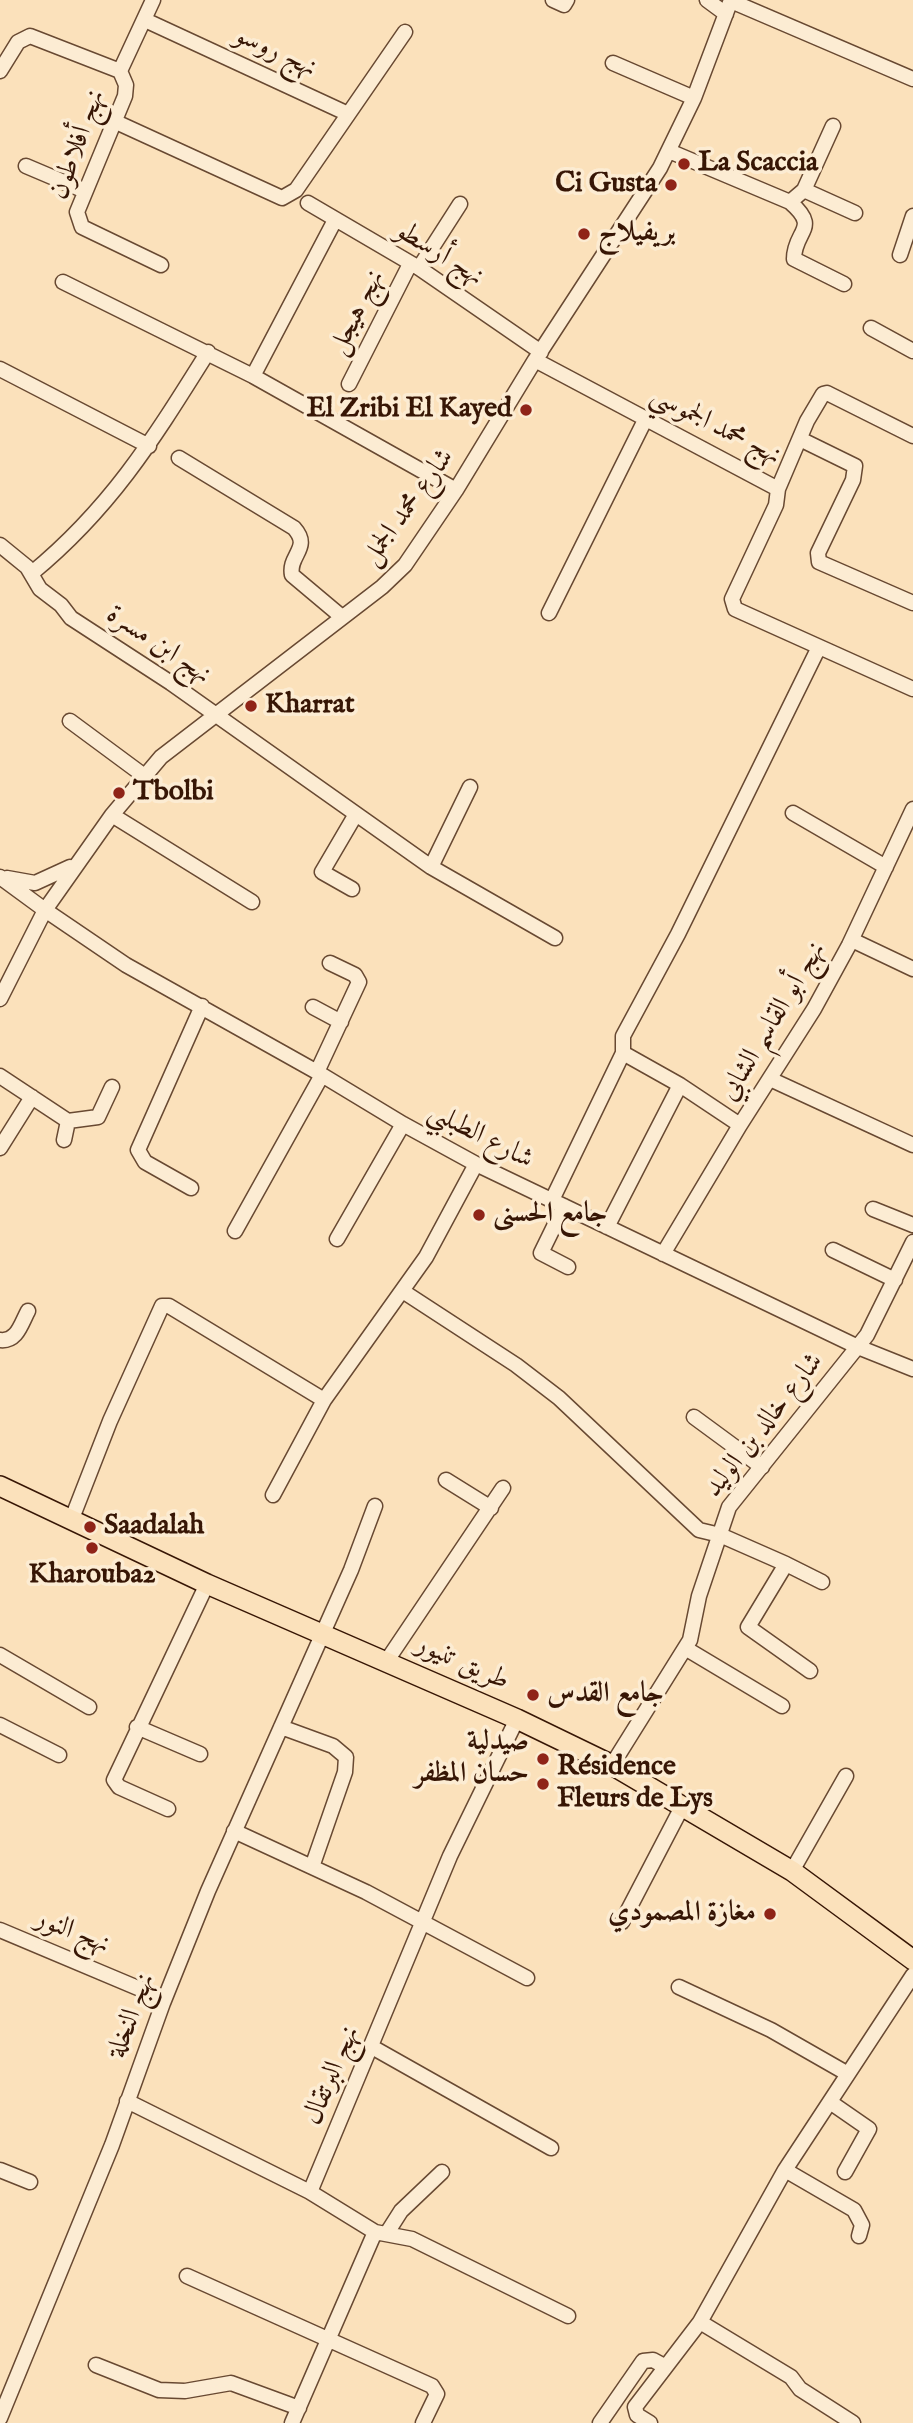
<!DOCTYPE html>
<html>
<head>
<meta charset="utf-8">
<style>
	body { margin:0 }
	canvas { display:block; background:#fbe1bb }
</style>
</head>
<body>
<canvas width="913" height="2423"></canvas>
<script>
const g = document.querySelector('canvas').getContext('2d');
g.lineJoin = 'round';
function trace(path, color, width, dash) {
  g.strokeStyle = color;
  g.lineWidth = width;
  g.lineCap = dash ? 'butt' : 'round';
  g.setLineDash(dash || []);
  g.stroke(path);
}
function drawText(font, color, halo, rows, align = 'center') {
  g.font = font + ' "IM FELL English",Amiri,serif';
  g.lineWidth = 7;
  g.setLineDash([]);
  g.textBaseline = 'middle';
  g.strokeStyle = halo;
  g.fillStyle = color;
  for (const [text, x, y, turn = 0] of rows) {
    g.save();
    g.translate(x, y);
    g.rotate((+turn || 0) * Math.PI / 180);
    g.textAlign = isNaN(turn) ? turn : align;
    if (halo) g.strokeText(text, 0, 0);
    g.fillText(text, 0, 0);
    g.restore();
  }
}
const minor = new Path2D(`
	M 153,0 L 120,71 L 126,85 L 125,96 L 77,212 L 82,227 L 161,265
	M 553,0 L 564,5 L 567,0
	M 707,0 L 726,14
	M 731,1 L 913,79
	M 145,20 L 346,113
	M 613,63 L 694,98
	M 0,71 L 18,42 L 30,36 L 120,71
	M 116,122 L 282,198 L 296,190 L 405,32
	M 669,151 L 790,202 L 804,190 L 833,126
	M 26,166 L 85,191
	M 804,190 L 855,213
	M 790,202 C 821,229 794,230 794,259 L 844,284
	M 308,203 L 419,268 L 541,352
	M 900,255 L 913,216
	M 419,268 L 460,204
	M 63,282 L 253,376 L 456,490
	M 871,328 L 913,351
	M 535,360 L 778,489 L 807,421 L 823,394 L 827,393 L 913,436
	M 0,369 L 149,446
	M 253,376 L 335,220
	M 349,384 L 410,264
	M 800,439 L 855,466 L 853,480 L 818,553 L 819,562 L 913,603
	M 179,458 L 294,528 C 312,548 288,555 292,575 L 342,617
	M 778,489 L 776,505 L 732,599 L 735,609 L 913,689
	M 0,545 L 27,567 L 40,589 L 61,605 L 71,618 L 171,683 L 431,867 L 555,938
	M 32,573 C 112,507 154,438 208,352
	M 549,613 L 645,420
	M 70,721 L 143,775
	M 793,813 L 886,867
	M 112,815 L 252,902
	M 431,867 L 470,787
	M 0,877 L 45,910 L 112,815 L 161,757 L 382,587 L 405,565 L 456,490 L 535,360 L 660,168 L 694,98 L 731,0
	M 7,878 L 35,883 L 70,867
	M 352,889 L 322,872 L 356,814
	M 852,940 L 913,969
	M 0,999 L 45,910 L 126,965 L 317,1072 L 403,1124 L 476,1164 L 858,1347 L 913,1369
	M 313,1007 L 341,1022
	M 623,1053 L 680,1085 L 740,1125
	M 317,1072 L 359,982 L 355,975 L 330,963
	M 0,1076 L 68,1121 L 98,1117 L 112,1087
	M 770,1079 L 913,1145
	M 64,1140 L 68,1121
	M 0,1148 L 32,1097
	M 191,1188 L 145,1162 L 138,1150 L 202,1006
	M 552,1200 L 623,1053 L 623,1036 L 678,934 L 818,649
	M 564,1206 L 541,1253 L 568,1267
	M 873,1209 L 913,1225
	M 607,1227 L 680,1085
	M 235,1231 L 322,1075
	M 337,1239 L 403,1124
	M 833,1250 L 895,1280
	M 663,1254 L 740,1125 L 814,1009 L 849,945 L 913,809
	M 404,1292 L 516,1365 L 559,1398 L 699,1530 L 720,1535 L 786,1564 L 748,1627 L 810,1671
	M 0,1340 C 17,1342 21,1324 28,1311
	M 694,1417 L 762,1467
	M 446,1480 L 491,1508
	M 273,1495 L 324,1400 L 426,1257 L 476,1164
	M 71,1521 L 110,1421 L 162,1306 L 169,1306 L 324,1400
	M 786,1564 L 822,1582
	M 685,1648 L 782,1706
	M 0,1655 L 89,1707
	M 386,1662 L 503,1488
	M 0,1725 L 59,1755
	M 137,1727 L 200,1754
	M 281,1727 L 333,1746 L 346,1757 L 345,1772 L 312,1867
	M 612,1765 L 690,1640 L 699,1596 L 729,1507 L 867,1335 L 913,1242
	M 168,1809 L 119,1787 L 114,1780 L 207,1584
	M 234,1831 L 366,1892 L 527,1978
	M 792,1871 L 846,1776
	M 622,1922 L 683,1805
	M 0,1930 L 164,1999
	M 679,1987 L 771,2030 L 848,2074
	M 372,2047 L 551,2148
	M 127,2101 L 310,2192
	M 830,2102 L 869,2129 L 845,2172
	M 0,2170 L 30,2182
	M 785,2170 L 854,2210 L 862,2225 L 859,2236
	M 375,2232 L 412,2239 L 568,2316
	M 387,2233 L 401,2211 L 442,2172
	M 187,2276 L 432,2386 L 437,2394 L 423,2423
	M 700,2322 L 791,2377 L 800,2389 L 853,2423
	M 96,2365 L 159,2390 L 185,2391 L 231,2383 L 299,2408
	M 0,2418 L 112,2145 L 163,2003 L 208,1891 L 351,1570 L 375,1506
	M 292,2423 L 375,2232 L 310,2192 L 450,1856 L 517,1719
	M 600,2423 L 643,2361 L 653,2360 L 664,2366
	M 650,2423 L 637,2415 L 635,2407 L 700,2322 L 785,2170 L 913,1975`);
const major = new Path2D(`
	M 0,1486 L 207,1584 L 517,1719 L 612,1765 L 792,1871 L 913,1960`);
const markers = [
	[684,164,7,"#8f2418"],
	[671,185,7,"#8f2418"],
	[584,234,7,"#8f2418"],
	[526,410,7,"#8f2418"],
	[251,706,7,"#8f2418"],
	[119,793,7,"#8f2418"],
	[479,1215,7,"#8f2418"],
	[90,1527,7,"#8f2418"],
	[92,1548,7,"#8f2418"],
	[533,1695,7,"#8f2418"],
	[543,1759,7,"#8f2418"],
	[543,1784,7,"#8f2418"],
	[770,1914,7,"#8f2418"]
];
const streetNames = [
	["نهج روسو",275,53,25],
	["نهج أفلاطون",79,145,-70],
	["نهج أرسطو",439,255,32],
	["نهج هيجل",358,313,-63],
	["نهج محمد الجموسي",715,427,27],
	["شارع محمد الجمل",409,508,-54],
	["نهج ابن مسرة",158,646,34],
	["نهج أبو القاسم الشابي",774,1022,-59],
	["شارع الطبلبي",480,1137,27],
	["شارع خالد بن الوليد",765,1426,-52],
	["طريق تنيور",462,1664,24],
	["نهج النور",72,1933,22],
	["نهج النخلة",133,2016,-69],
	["نهج البرتقال",333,2076,-67]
];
const poiNames = [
	["La Scaccia",698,164],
	["Ci Gusta",657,185,"right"],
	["بريفيلاج",598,234],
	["El Zribi El Kayed",512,410,"right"],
	["Kharrat",265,706],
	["Tbolbi",133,793],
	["جامع الحسنى",493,1215],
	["Saadalah",104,1527],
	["Kharouba2",92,1576,"center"],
	["جامع القدس",547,1695],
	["صيدلية",529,1743,"right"],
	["حسان المظفر",529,1775,"right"],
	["Résidence",557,1768],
	["Fleurs de Lys",557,1800],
	["مغازة المصمودي",756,1914,"right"]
];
trace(minor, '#684932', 17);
trace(major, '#371605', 22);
trace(minor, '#fcecd3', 14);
trace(major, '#fbe1bb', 19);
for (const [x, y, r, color] of markers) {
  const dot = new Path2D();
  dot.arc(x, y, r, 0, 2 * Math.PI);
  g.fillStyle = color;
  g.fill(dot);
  trace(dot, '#fcecd3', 2.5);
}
drawText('28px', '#371605', '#fcecd3', streetNames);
drawText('bold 28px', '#371605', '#fcecd3', poiNames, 'left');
</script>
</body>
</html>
